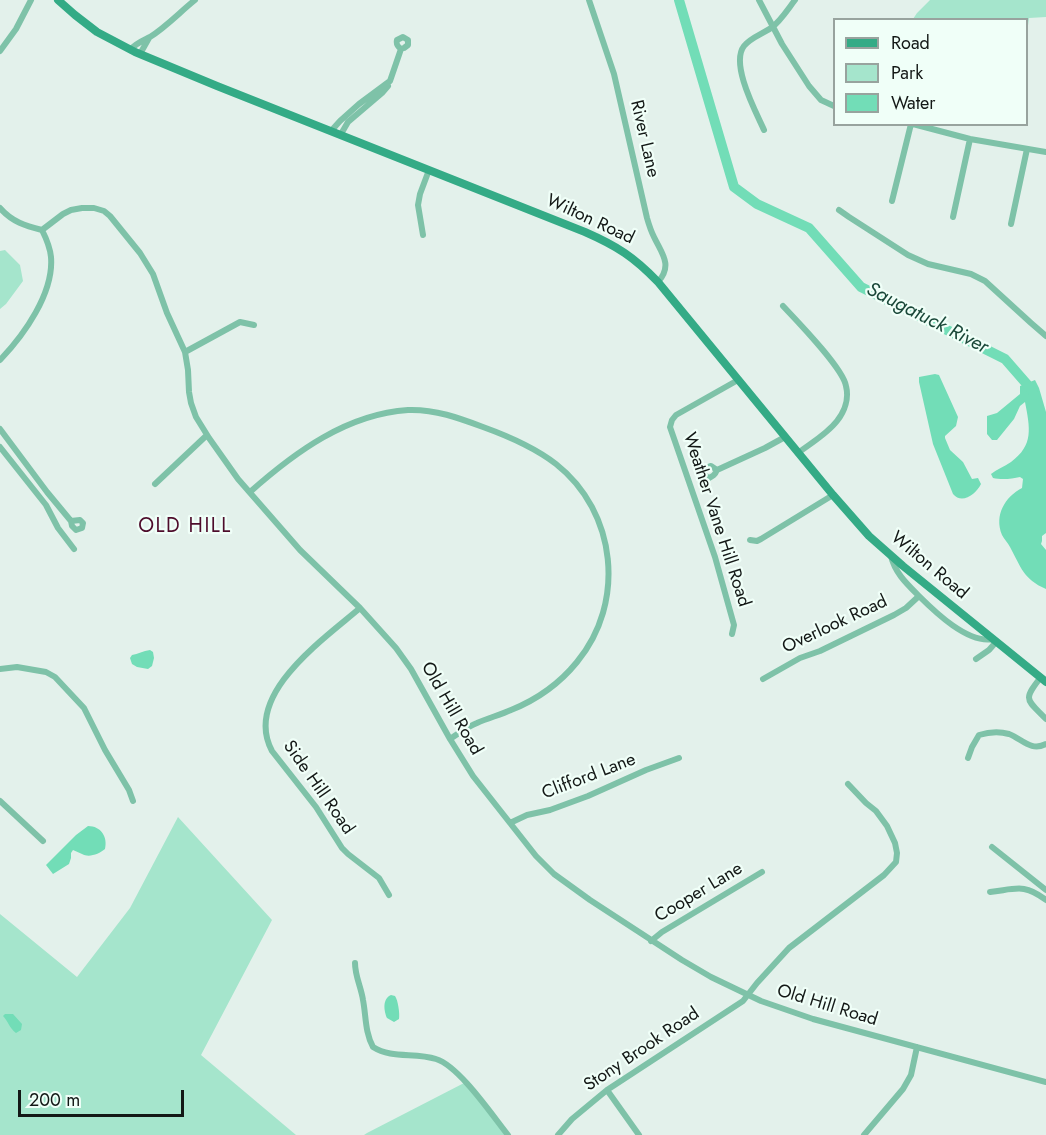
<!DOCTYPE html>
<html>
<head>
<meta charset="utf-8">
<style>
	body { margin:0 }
	#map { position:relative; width:1046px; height:1135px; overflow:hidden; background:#e3f1eb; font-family:Jost,sans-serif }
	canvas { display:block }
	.legend { position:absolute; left:833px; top:18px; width:195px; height:108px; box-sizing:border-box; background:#f0fff8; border:2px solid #98a39e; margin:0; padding:8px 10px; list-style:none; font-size:18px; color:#131816 }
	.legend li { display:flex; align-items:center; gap:12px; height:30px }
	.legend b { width:30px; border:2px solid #98a39e }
	.scale { position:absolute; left:18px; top:1090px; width:166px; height:27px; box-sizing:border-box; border:3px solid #131816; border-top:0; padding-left:8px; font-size:18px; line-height:21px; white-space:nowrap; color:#131816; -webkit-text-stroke:4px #f0fff8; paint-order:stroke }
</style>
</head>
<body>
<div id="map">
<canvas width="1046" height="1135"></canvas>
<ul class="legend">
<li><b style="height:8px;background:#34ab86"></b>Road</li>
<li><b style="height:16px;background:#a5e5cc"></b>Park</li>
<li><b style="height:16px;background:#72ddb7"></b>Water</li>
</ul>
<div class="scale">200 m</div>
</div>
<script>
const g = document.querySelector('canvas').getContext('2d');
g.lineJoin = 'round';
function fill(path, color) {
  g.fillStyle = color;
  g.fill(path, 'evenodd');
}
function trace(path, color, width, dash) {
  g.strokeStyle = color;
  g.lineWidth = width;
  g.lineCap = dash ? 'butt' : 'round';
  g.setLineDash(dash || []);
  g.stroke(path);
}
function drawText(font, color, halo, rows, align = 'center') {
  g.font = font + ' Jost,sans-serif';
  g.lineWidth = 4.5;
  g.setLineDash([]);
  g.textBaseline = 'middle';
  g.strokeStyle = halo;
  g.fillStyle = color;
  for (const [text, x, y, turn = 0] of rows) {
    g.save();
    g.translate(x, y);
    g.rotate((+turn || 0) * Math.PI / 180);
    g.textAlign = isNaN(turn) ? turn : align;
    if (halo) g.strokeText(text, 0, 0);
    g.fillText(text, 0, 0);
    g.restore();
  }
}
const green = new Path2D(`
	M 930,0 L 1046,0 L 1046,17 L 1029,18 L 1027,33 L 1026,20 L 913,19 L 917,13 Z
	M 5,250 L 20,265 L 23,281 L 6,304 L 0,309 L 0,251 Z
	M 178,817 L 272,920 L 201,1055 L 296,1135 L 0,1135 L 0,914 L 77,977 L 130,908 Z
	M 466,1082 L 508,1135 L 364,1135 L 367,1133 Z`);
const water = new Path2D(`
	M 935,374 L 939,375 L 958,417 L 956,426 L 945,436 L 945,438 L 950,450 L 963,462 L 972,479 L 978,478 L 981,484 C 976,494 962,505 953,494 L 933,444 L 919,382 L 919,377 Z
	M 1035,380 L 1039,388 L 1046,412 L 1046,533 L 1042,536 L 1042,541 L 1041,544 L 1046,550 L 1046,589 C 1023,579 1021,567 1010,547 C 1008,543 1004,539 1002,535 C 994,515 1005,497 1022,488 L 1023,479 L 1020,477 C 1012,479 1001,480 993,478 L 991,474 C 997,469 1004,467 1011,462 C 1034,445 1030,428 1025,402 L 1020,406 L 1014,419 L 997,440 L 992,440 L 987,434 L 987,416 L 997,413 L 1020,394 L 1020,386 Z
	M 150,650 L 153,652 L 154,658 L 152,666 L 148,669 L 137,667 L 132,664 L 130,658 L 132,655 C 138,654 143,651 150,650 Z
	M 88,826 C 101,826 108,837 105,849 C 99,854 89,858 82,854 C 79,853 76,851 73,850 L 71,853 L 71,858 L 69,864 L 53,874 L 46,865 L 76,835 Z
	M 391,995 L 395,996 C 398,1000 400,1014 399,1019 L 394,1022 L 387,1018 C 384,1011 382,999 391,995 Z
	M 5,1014 L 13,1014 L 22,1024 L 21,1030 L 16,1033 C 10,1029 8,1021 3,1016 Z`);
const river = new Path2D(`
	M 679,0 L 734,187 L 757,204 L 809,228 L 861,287 L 1005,359 L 1032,390 L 1034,395`);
const minor = new Path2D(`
	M 589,0 L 614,74 L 647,218 C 649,225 651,231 654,237 C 662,254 673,265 658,282
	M 759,0 L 782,44 L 809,86 L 821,100 L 834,106
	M 130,50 C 136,43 142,41 150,37 C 166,27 180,12 195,0
	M 0,51 L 16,29 L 31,0
	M 140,54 L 149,38
	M 913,124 L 970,139 L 1046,152
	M 764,130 C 756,112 730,64 744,46 C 750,38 762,34 771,28 C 780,22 788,9 795,0
	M 331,131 L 340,121 L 359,104 L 390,81 L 401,49 L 404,48 L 408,45 L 408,40 L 403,37 L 397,40 C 396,44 397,46 401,49
	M 341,134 L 348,122 L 382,93 L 388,86
	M 892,201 L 911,124
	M 0,208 C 12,222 26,226 42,230 L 63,214 L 71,210 L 82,208 L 94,208 L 104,211 L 110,216 L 140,253 L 153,274 L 167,313 L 185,352 L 188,370 L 189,392 L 191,403 L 196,417 L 209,438 L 238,479 L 300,550 L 360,608 L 396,648 L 411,669 L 450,739 L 473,776 L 536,856 L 554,874 L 590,900 L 682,960 L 711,977 L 761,1001 L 813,1019 L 1046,1082
	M 839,210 L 849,217 L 908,255 L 928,264 L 971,274 L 985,281 L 1031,323 L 1046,336
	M 953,217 L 970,139
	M 1011,224 L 1027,149
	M 423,235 L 418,205 L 420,194 L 429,170
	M 783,306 C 797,321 843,368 846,386 C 849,398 845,411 837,421 C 827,434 811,443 798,453
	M 185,352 L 240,322 L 254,325
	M 0,360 C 24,335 54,293 51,257 C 50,247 46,238 42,230
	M 0,429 L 47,492 L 71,521 L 72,526 L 76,530 L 82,528 L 83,523 L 80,520 L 71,521
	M 0,447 L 46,505 L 58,528 L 74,549
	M 717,470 L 711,466 C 704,468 701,475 709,478 C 713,476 715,475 717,470 L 765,448 L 785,437
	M 155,484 L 207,435
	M 250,492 C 295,452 347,414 408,410 C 435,409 459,418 483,427 C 508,436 534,447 556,464 C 617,512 626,603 577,662 C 560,683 536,700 511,710 C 500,715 488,718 477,723 C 467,727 459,733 450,739
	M 750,540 L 757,541 L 761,539 L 833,495
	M 919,596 C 935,612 968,644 993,639
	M 360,608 C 324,639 242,695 272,751 L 316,807 L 342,848 L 348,854 L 379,878 L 389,895
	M 732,634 L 734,625 L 715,557 L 670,427 L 672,420 L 676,415 L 738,380
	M 976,659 L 989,650 L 996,642
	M 0,669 L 17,667 L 46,672 L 55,677 L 84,708 L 105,750 L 129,790 L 133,801
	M 1041,677 C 1022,701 1027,699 1046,719
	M 763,679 L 800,658 L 820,651 L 894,615 L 906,608 L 919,596 C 907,584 895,573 891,556
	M 968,758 L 972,747 L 979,735 C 989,732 998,731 1009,734 C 1022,739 1031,752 1046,744
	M 0,801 L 43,841
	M 510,823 L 527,815 L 550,810 L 588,796 L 646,770 L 679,758
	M 992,847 L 1046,890
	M 990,892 C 1016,889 1024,883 1046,900
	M 651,941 L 662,932 L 762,872
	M 355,963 C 355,976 361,987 363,1000 C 366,1015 365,1033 373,1047 C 392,1059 415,1052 436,1059 C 459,1066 492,1115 508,1135
	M 607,1090 L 639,1135
	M 558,1135 L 572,1119 L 607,1090 L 743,1001 L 757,983 L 789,948 L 884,875 L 896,862 L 897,853 L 895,843 L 887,826 L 876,811 L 866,803 L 848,784
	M 864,1135 L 903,1089 L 911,1075 L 917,1047`);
const secondary = new Path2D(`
	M 58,0 L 75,15 L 97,32 L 135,52 L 217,86 L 585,232 C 617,246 634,257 658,282 L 833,495 L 869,536 L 903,566 L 1046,682`);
const streetNames = [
	["River Lane",644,139,77],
	["Wilton Road",590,220,25],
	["Weather Vane Hill Road",716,520,72],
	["Wilton Road",929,566,40],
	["Overlook Road",835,625,-25],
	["Old Hill Road",451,709,60],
	["Clifford Lane",589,777,-21],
	["Side Hill Road",318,788,55],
	["Cooper Lane",699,893,-31],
	["Old Hill Road",827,1006,17],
	["Stony Brook Road",642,1050,-34]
];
const waterNames = [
	["Saugatuck River",927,319,27]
];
const neighbourhoodNames = [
	["OLD HILL",185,527]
];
fill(green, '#a5e5cc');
fill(water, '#72ddb7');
trace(river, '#72ddb7', 10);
trace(minor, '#7ec2a8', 6);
trace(secondary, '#34ab86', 8);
drawText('18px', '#131816', '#f0fff8', streetNames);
drawText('italic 20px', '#1a4839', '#f0fff8', waterNames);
g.letterSpacing = '1.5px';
drawText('20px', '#4e0c2b', '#f0fff8', neighbourhoodNames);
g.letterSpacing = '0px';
</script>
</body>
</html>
